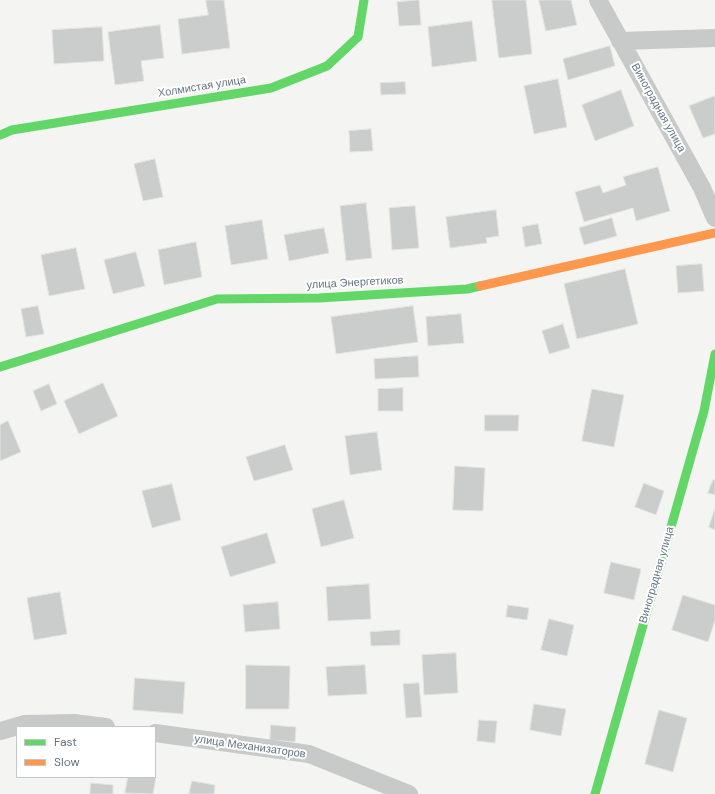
<!DOCTYPE html>
<html>
<head>
<meta charset="utf-8">
<style>
	body { margin:0 }
	#map { position:relative; width:715px; height:794px; overflow:hidden; background:#f4f4f2; font-family:"DM Sans",sans-serif }
	canvas { display:block }
	.legend { position:absolute; left:16px; top:726px; width:140px; height:52px; box-sizing:border-box; background:#fff; border:1px solid #c1c8cd; margin:0; padding:5px 7px; list-style:none; font-size:12px; color:#647582 }
	.legend li { display:flex; align-items:center; gap:8px; height:20px }
	.legend b { width:20px; border:1px solid #c1c8cd }
</style>
</head>
<body>
<div id="map">
<canvas width="715" height="794"></canvas>
<ul class="legend">
<li><b style="height:5px;background:#63d668"></b>Fast</li>
<li><b style="height:5px;background:#ff974d"></b>Slow</li>
</ul>
</div>
<script>
const g = document.querySelector('canvas').getContext('2d');
g.lineJoin = 'round';
function fill(path, color) {
  g.fillStyle = color;
  g.fill(path, 'evenodd');
}
function trace(path, color, width, dash) {
  g.strokeStyle = color;
  g.lineWidth = width;
  g.lineCap = dash ? 'butt' : 'round';
  g.setLineDash(dash || []);
  g.stroke(path);
}
function drawText(font, color, halo, rows, align = 'center') {
  g.font = font + ' "DM Sans",sans-serif';
  g.lineWidth = 4;
  g.setLineDash([]);
  g.textBaseline = 'middle';
  g.strokeStyle = halo;
  g.fillStyle = color;
  for (const [text, x, y, turn = 0] of rows) {
    g.save();
    g.translate(x, y);
    g.rotate((+turn || 0) * Math.PI / 180);
    g.textAlign = isNaN(turn) ? turn : align;
    if (halo) g.strokeText(text, 0, 0);
    g.fillText(text, 0, 0);
    g.restore();
  }
}
const building = new Path2D(`
	M 206,0 L 224,0 L 230,48 L 182,54 L 178,19 L 208,15 Z
	M 419,0 L 421,25 L 399,26 L 397,2 Z
	M 492,0 L 526,0 L 532,54 L 499,58 Z
	M 539,0 L 571,0 L 577,25 L 546,31 Z
	M 472,21 L 477,61 L 432,67 L 428,27 Z
	M 160,25 L 164,58 L 141,61 L 144,81 L 115,85 L 108,32 Z
	M 102,27 L 104,61 L 54,64 L 52,30 Z
	M 610,46 L 615,66 L 568,80 L 563,59 Z
	M 558,79 L 567,127 L 534,134 L 524,86 Z
	M 405,82 L 406,94 L 381,95 L 380,83 Z
	M 621,90 L 634,126 L 595,141 L 582,105 Z
	M 715,96 L 715,134 L 703,138 L 689,106 Z
	M 371,129 L 373,151 L 350,152 L 349,131 Z
	M 155,159 L 163,197 L 143,201 L 134,164 Z
	M 658,167 L 670,211 L 636,221 L 633,208 L 584,222 L 575,192 L 600,185 L 603,193 L 626,185 L 623,177 Z
	M 366,203 L 372,258 L 346,261 L 340,206 Z
	M 415,206 L 419,248 L 392,250 L 389,208 Z
	M 496,210 L 499,236 L 486,238 L 487,243 L 450,248 L 446,217 Z
	M 612,218 L 617,236 L 584,245 L 579,228 Z
	M 262,220 L 268,259 L 231,265 L 225,226 Z
	M 538,224 L 542,244 L 525,247 L 522,227 Z
	M 324,228 L 329,253 L 289,261 L 284,235 Z
	M 196,242 L 202,277 L 164,285 L 158,250 Z
	M 76,248 L 85,289 L 49,296 L 41,255 Z
	M 136,252 L 145,286 L 113,294 L 104,260 Z
	M 702,264 L 704,291 L 678,293 L 676,266 Z
	M 625,269 L 638,324 L 577,339 L 564,284 Z
	M 38,306 L 44,334 L 26,337 L 21,309 Z
	M 413,306 L 418,342 L 336,354 L 331,317 Z
	M 461,314 L 464,343 L 428,346 L 426,317 Z
	M 563,324 L 570,348 L 549,354 L 542,331 Z
	M 418,356 L 419,377 L 375,379 L 374,359 Z
	M 103,383 L 118,416 L 79,434 L 64,401 Z
	M 49,384 L 57,404 L 41,411 L 33,391 Z
	M 403,388 L 403,411 L 378,411 L 378,389 Z
	M 592,389 L 624,395 L 614,447 L 582,441 Z
	M 485,415 L 519,415 L 518,431 L 485,431 Z
	M 8,421 L 21,452 L 0,461 L 0,425 Z
	M 377,432 L 382,470 L 350,475 L 345,436 Z
	M 285,445 L 293,470 L 254,481 L 246,457 Z
	M 455,466 L 485,468 L 483,511 L 453,510 Z
	M 713,480 L 715,480 L 715,495 L 708,493 Z
	M 644,483 L 664,491 L 656,515 L 635,507 Z
	M 172,484 L 181,520 L 152,528 L 142,491 Z
	M 344,500 L 354,538 L 321,547 L 312,509 Z
	M 715,508 L 715,530 L 709,527 Z
	M 267,533 L 276,563 L 230,577 L 221,547 Z
	M 611,562 L 641,569 L 634,600 L 604,593 Z
	M 369,584 L 371,619 L 328,621 L 326,587 Z
	M 60,592 L 67,634 L 34,640 L 27,598 Z
	M 683,595 L 715,605 L 715,620 L 708,642 L 672,630 Z
	M 278,602 L 280,629 L 245,632 L 243,605 Z
	M 508,605 L 529,608 L 527,620 L 506,617 Z
	M 549,619 L 574,625 L 567,656 L 541,650 Z
	M 400,630 L 400,645 L 371,646 L 370,632 Z
	M 456,653 L 458,693 L 424,695 L 422,655 Z
	M 246,665 L 290,666 L 289,709 L 246,709 Z
	M 365,665 L 367,694 L 328,696 L 326,667 Z
	M 135,678 L 185,682 L 183,714 L 133,710 Z
	M 419,683 L 422,717 L 406,718 L 403,684 Z
	M 534,704 L 566,709 L 561,736 L 530,730 Z
	M 659,710 L 687,718 L 673,772 L 645,764 Z
	M 479,720 L 497,721 L 495,743 L 477,741 Z
	M 271,725 L 296,727 L 295,742 L 270,740 Z
	M 128,777 L 156,777 L 153,794 L 125,793 Z
	M 192,781 L 215,785 L 214,794 L 189,794 Z
	M 91,783 L 113,785 L 113,794 L 90,794 Z`);
const street = new Path2D(`
	M 598,0 L 702,188 L 715,218
	M 620,41 L 715,38
	M 0,731 L 25,724 L 74,723 L 106,727
	M 155,733 L 309,754 L 409,794`);
const fast = new Path2D(`
	M 0,135 L 12,130 L 271,88 L 327,66 L 358,37 L 364,0
	M 0,367 L 217,299 L 319,298 L 467,289 L 480,286
	M 595,794 L 704,411 L 715,354`);
const slow = new Path2D(`
	M 480,286 L 715,233`);
const streetNames = [
	["Холмистая улица",202,87,-9],
	["Виноградная улица",658,108,61],
	["улица Энергетиков",355,283,-3],
	["Виноградная улица",657,575,-74],
	["улица Механизаторов",250,747,8]
];
fill(building, '#cbcdcd');
trace(building, '#e3e3e2', 1);
trace(street, '#c8caca', 18);
trace(fast, '#63d668', 9);
trace(slow, '#ff974d', 9);
drawText('11px', '#647582', '#fff', streetNames);
</script>
</body>
</html>
